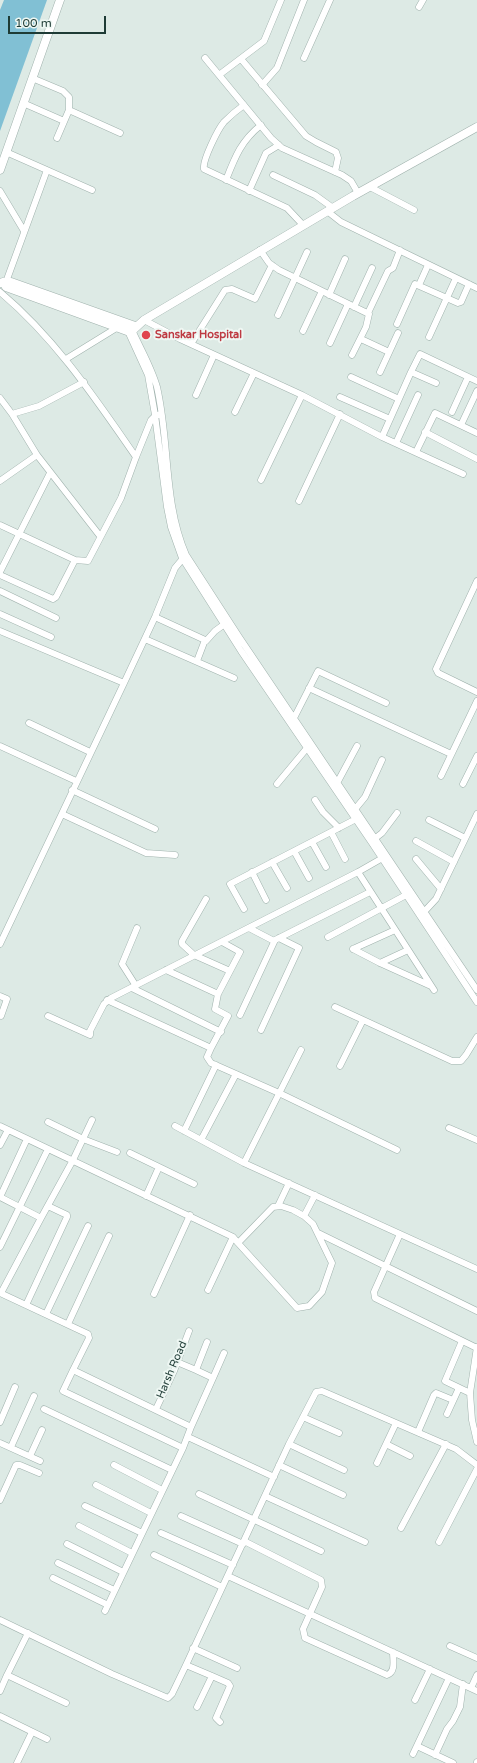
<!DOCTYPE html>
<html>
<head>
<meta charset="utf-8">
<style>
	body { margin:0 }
	#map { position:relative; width:477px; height:1763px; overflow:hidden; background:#ddeae5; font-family:"Varela Round",sans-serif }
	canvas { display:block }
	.scale { position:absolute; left:8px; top:16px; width:98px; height:18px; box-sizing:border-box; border:2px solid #1e3b35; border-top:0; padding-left:5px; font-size:12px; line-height:14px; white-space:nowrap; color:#1e3b35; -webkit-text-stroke:3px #eef7f3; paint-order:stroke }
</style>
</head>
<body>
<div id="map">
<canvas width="477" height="1763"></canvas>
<div class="scale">100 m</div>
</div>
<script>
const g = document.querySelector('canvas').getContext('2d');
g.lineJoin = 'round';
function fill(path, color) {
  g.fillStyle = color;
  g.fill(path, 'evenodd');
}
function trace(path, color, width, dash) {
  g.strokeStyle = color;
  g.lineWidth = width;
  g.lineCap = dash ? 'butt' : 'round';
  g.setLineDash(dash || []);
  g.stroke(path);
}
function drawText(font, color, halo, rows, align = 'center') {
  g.font = font + ' "Varela Round",sans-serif';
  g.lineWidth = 4;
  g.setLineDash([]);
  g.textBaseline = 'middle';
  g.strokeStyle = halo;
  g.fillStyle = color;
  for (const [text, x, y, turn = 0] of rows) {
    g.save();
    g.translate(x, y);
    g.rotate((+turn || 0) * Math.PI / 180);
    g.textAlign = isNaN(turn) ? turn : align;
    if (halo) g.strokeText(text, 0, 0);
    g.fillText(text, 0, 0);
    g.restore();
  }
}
const water = new Path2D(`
	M 4,0 L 47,0 L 0,131 L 0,10 Z`);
const minor = new Path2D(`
	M 281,0 L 264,41 L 219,75 L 271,138 L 282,148 L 342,175 L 351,181 L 358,193
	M 419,7 L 423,0
	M 205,58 L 219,75
	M 304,58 L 330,0
	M 241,59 L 306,136 L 316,142 L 336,152 L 338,158 L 335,172
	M 32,78 L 63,91 L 69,97 L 69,110 L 57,138
	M 262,85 L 277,68 L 304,0
	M 23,103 L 64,121
	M 244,105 C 237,110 230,116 224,122 C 218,129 202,161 204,169 L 287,208 L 303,225
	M 69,110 L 120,133
	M 6,152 L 92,190
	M 273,175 L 315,195 L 333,208
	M 226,180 C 235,157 241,141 261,125
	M 370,187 L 414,210
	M 0,191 L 24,231
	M 249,191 L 266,153 L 279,145
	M 327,211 L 341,222 L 477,288
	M 260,250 L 269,263 L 279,270 L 369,314 L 366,327 L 352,355
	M 6,282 L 47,170
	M 419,285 L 428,265
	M 0,292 C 55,338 95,398 136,457
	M 329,295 L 345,259
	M 354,307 L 372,268
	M 368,313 L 388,271 L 393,268 L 400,250
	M 278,315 L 307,252
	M 144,320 L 180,339 L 302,395 L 382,437 L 463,474
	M 397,324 L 415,284 L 458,303 L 461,302 L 469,284
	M 131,328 C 140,348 151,366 157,387 C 170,443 163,502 186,555 L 239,637 L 477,990
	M 127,329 L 148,375 L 155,415 L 167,507 L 171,527 L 182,558 L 241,651 L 372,843 L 477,1002
	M 303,331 L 322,291
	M 429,337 L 456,278
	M 361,339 L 389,352
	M 330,343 L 348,304
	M 191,344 L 225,290 L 232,289 L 255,299 L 272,265
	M 66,359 L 118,327
	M 380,372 L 398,333
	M 411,372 L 436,383
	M 351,377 L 399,399
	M 196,395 L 214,355
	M 340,397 L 390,419
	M 0,398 L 12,414 L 37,455 L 100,536
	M 235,412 L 254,373
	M 452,412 L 468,377
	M 12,414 L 39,406 L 84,382
	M 461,425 L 477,391
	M 425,432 L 477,459
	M 382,437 L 411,372 L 420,354 L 477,381
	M 396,443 L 418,395
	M 416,452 L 435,413 L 477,433
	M 261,480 L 302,395
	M 0,481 L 37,455
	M 299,501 L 340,414
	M 0,525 L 75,560 L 88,561 L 121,498 L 136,457 L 151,420 L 154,417 L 158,415
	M 0,572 L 50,473
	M 0,575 L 53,599 L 56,597 L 75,560
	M 477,581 L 436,669 L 438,673 L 477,692
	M 0,591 L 56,618
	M 0,614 L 51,637
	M 155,617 L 205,640 L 197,661
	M 0,631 L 124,683
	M 145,639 L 234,678
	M 206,641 L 215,631 L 226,623
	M 309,688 L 451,754
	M 294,718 L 318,671 L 386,703
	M 29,723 L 90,752
	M 0,746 L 76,781
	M 441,776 L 477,701
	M 277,784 L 307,748
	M 463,784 L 477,756
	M 336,785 L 357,746
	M 72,790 L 155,829
	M 315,800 L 323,812 L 339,828
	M 356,808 L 365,797 L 382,760
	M 62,814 L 146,853 L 175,855
	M 429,820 L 465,838
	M 331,832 L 345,859
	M 373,840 L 382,833 L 397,813
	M 416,841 L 454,862
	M 312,842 L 326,867
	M 294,851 L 309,878
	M 416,859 L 441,889
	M 272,862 L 287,888
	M 252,872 L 266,900
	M 358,872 L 434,990
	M 206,899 L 182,941 L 182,944 L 194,955 L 230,971
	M 244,909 L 230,884 L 358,818
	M 423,913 L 436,899 L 477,814
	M 249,928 L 274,941
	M 328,937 L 406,895
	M 0,944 L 124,683 L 155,617 L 175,568 L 185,556
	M 353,949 L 380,963 L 431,986
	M 353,949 L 395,930
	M 380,963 L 408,950
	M 136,986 L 122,964 L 137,928
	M 132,988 L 221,1032
	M 218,994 L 240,952 L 222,942
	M 0,996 L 7,999 L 1,1016
	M 107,1000 L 211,1048 L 228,1016 L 215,1009 L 218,994 L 166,970
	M 335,1007 L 452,1061 L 461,1061 L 466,1055 L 477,1037
	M 240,1015 L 275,940 L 370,892
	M 48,1016 L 90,1035 L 90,1031 L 104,1004 L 111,998 L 358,872 L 386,856
	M 261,1030 L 299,948 L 279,938
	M 211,1048 L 207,1057 L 211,1063 L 279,1093 L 397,1150
	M 340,1066 L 363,1020
	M 48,1122 L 83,1139 L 117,1152
	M 0,1126 L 233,1237 L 238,1243 L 297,1308 L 309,1306 L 322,1292 L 332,1263 L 313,1224 L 304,1216 L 293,1210 L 281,1206 L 273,1207 L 238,1243
	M 175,1126 L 244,1163 L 477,1269
	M 449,1128 L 477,1140
	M 184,1131 L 216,1065
	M 201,1140 L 236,1074
	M 0,1145 L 8,1130
	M 130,1153 L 194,1184
	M 244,1163 L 301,1050
	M 146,1196 L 159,1167
	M 0,1197 L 41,1218 L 1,1293
	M 0,1197 L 27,1139
	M 278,1206 L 289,1183
	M 304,1216 L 315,1195
	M 41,1218 L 73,1160 L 92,1120
	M 318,1233 L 477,1311
	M 400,1234 L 374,1292 L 375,1298 L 477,1348
	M 0,1247 L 48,1149
	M 208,1290 L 233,1237
	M 0,1293 L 88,1334 L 89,1338 L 73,1370 L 191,1427 L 183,1448 L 105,1611
	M 154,1294 L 190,1215
	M 26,1305 L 67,1217 L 67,1215 L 48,1206
	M 46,1314 L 88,1226
	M 68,1324 L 109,1236
	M 462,1341 L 445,1381 L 470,1393
	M 477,1347 L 470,1393 L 472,1420 L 477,1442
	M 177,1362 L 196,1370 L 207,1342
	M 73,1370 L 63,1391 L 183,1448
	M 213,1378 L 224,1353
	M 44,1409 L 172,1470
	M 156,1409 L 174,1371 L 189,1331
	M 447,1414 L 459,1388
	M 303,1417 L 339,1433
	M 0,1422 L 15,1387
	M 191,1427 L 213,1378 L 196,1370
	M 418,1432 L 434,1395 L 436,1393 L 453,1400
	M 188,1437 L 274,1477
	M 0,1443 L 40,1461
	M 289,1444 L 344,1470
	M 386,1444 L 410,1456
	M 11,1447 L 34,1396
	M 30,1456 L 42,1430
	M 377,1463 L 396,1423
	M 114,1465 L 162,1490
	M 279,1465 L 343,1495
	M 96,1485 L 151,1513
	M 199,1494 L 321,1551
	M 265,1496 L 365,1542
	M 0,1500 L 16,1465 L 20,1465 L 39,1473
	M 85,1506 L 142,1533
	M 181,1516 L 243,1544
	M 79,1526 L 132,1553
	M 401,1528 L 446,1444
	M 161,1533 L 233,1565
	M 244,1541 L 321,1580 L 322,1587 L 303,1629 L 305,1638 L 387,1675 C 396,1672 393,1660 393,1652
	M 439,1542 L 477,1469
	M 67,1544 L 123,1572
	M 154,1555 L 222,1587
	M 58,1563 L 114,1590
	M 228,1576 L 477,1691
	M 53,1578 L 108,1605
	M 0,1620 L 112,1674 L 168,1698 L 172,1694 L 186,1665 L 289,1444 L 316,1392 L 322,1391 L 456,1449 L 477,1465
	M 28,1633 L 7,1675 L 66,1703
	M 450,1646 L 477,1658
	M 193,1648 L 237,1668
	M 186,1665 L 212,1676 L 197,1707
	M 212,1676 L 228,1683 L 230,1686 L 216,1718 L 220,1722
	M 471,1688 L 477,1675
	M 0,1691 L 7,1675
	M 415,1700 L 430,1669
	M 0,1716 L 47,1739
	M 417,1746 L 453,1763
	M 413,1754 L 449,1678
	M 435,1755 L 447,1729 L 453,1721 L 460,1707 L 463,1684
	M 17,1763 L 32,1732
	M 477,1763 L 477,1762`);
const tertiary = new Path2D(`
	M 0,170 L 60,0
	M 3,282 L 6,287 L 127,331 L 132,331 L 144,320 L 353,196 L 477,127
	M 0,283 L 11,282 L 135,326`);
const markers = [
	[146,335,5,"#e0444e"]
];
const healthNames = [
	["Sanskar Hospital",155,335]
];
const streetNames = [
	["Harsh Road",172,1370,-67]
];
fill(water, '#81c0d4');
trace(minor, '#a0b2ad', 7);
trace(tertiary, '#a0b2ad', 9);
trace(minor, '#fff', 6);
trace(tertiary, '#fff', 8);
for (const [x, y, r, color] of markers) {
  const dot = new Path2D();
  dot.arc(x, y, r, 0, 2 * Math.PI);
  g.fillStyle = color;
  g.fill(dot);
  trace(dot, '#eef7f3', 1.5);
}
drawText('bold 11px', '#be3a42', '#eef7f3', healthNames, 'left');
drawText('11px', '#1e3b35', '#eef7f3', streetNames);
</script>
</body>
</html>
